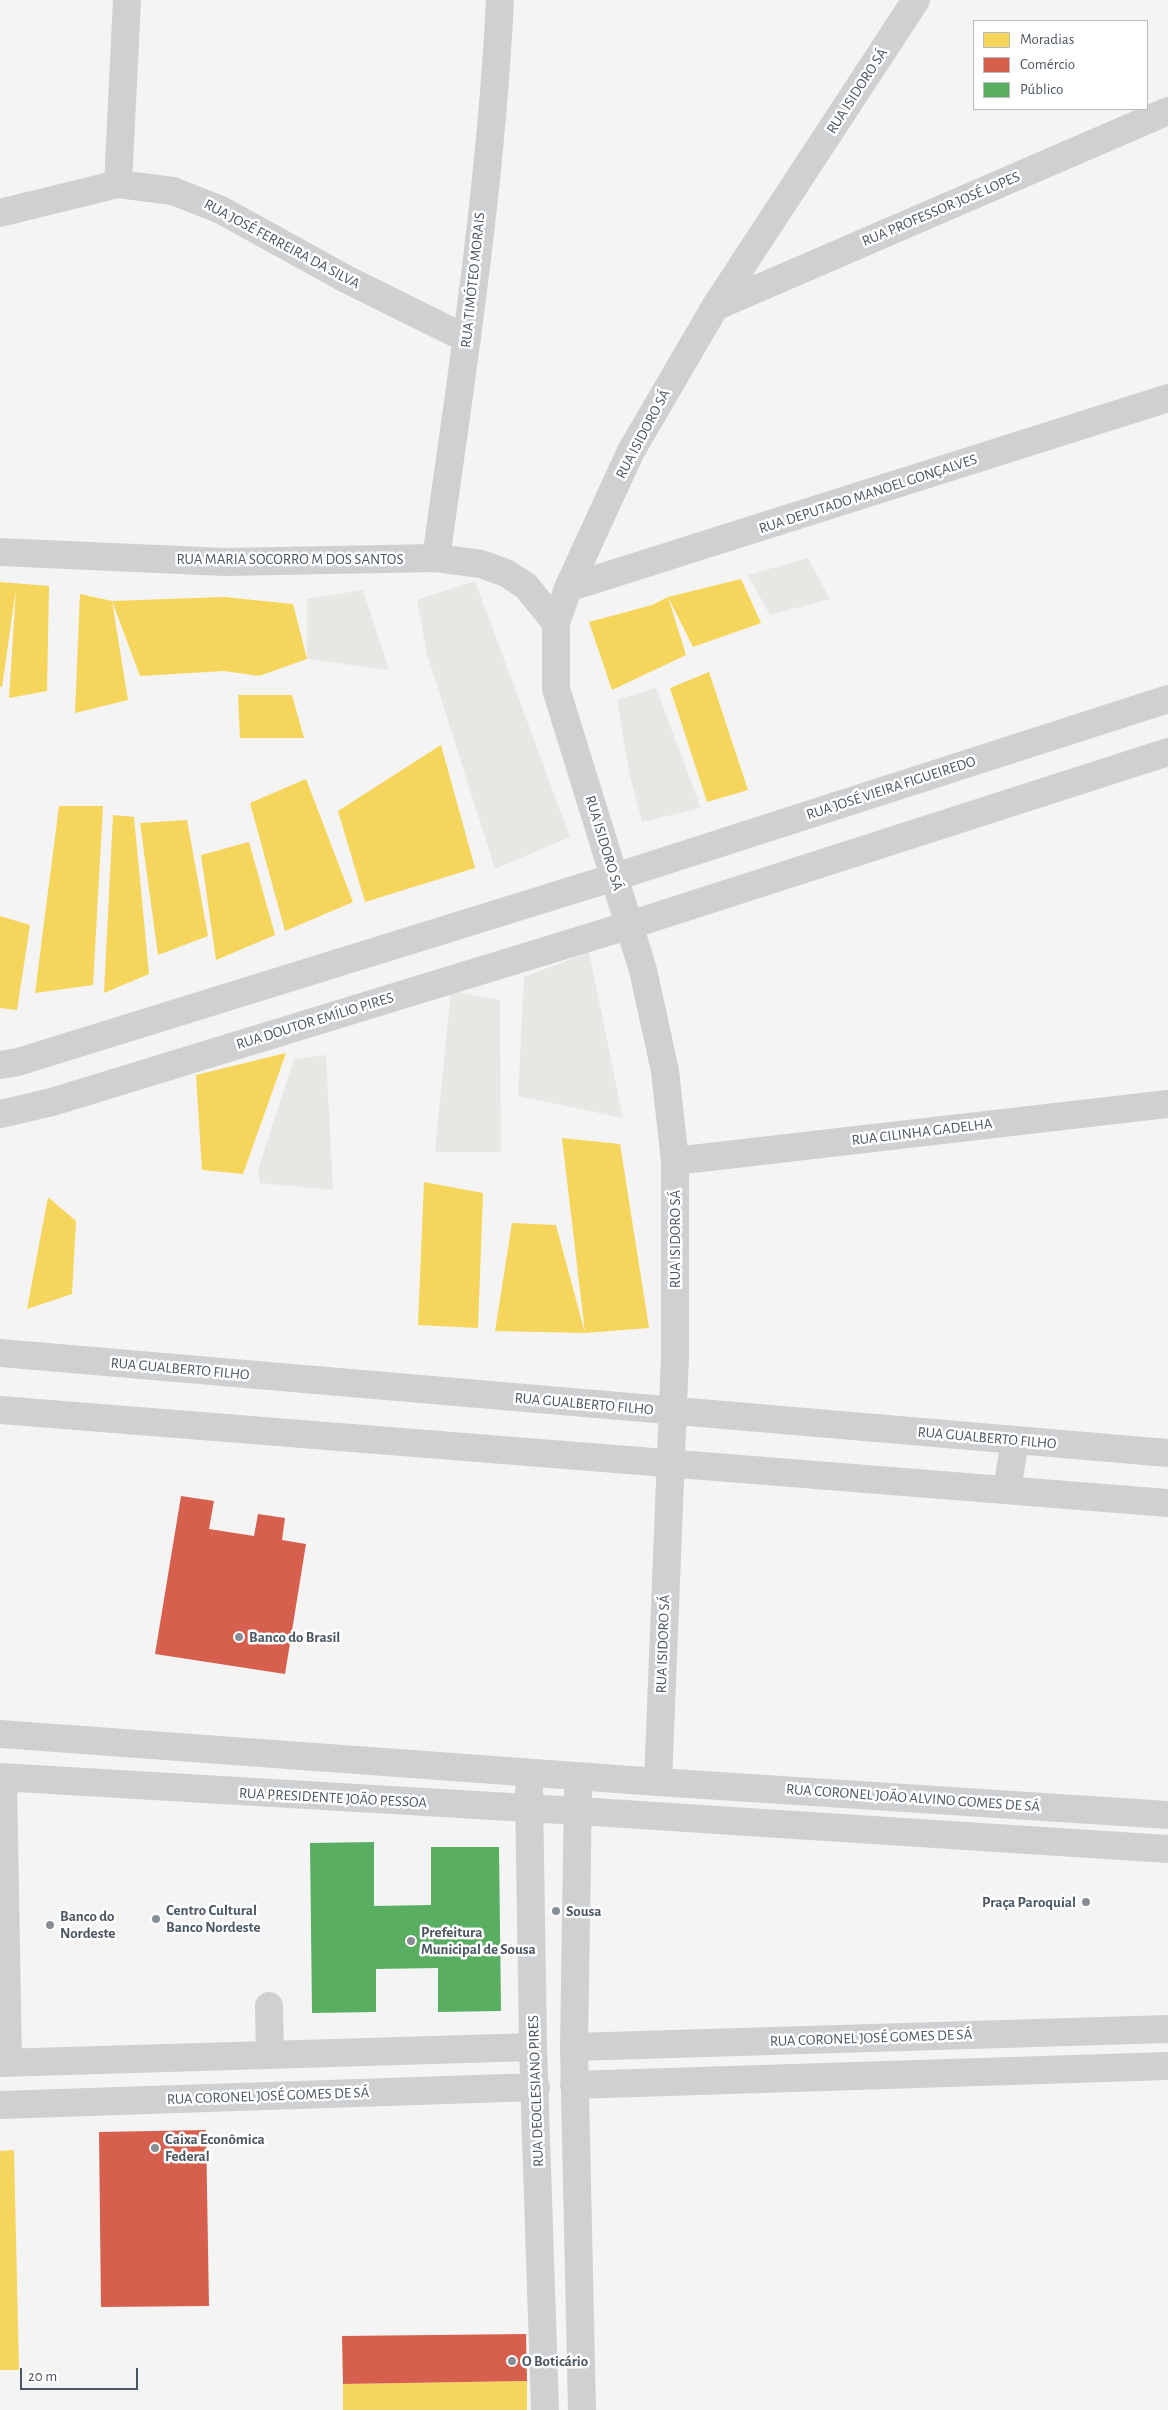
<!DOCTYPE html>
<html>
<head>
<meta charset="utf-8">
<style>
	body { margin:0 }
	#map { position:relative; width:1168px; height:2410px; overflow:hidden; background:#f4f4f4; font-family:"Alegreya Sans",sans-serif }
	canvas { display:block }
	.legend { position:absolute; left:973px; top:20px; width:175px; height:90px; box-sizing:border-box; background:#fff; border:1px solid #b7bbc0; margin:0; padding:6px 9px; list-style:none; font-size:15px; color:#4a5661 }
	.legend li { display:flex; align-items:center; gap:10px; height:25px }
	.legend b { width:25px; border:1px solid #b7bbc0 }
	.scale { position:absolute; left:20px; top:2368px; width:118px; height:22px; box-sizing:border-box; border:2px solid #4a5661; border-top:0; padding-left:6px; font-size:15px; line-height:18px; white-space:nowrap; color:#4a5661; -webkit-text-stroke:4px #fff; paint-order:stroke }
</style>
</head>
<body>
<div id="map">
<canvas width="1168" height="2410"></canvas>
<ul class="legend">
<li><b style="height:14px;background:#f6d55c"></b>Moradias</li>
<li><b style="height:14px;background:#d6604d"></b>Comércio</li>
<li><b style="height:14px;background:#5aae61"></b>Público</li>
</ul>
<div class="scale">20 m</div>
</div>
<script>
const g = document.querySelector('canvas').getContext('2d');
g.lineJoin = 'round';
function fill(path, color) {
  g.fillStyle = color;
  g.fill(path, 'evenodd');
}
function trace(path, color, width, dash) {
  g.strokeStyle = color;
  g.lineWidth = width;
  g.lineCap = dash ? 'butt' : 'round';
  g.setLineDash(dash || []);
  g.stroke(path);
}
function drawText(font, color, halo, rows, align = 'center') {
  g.font = font + ' "Alegreya Sans",sans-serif';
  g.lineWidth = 5;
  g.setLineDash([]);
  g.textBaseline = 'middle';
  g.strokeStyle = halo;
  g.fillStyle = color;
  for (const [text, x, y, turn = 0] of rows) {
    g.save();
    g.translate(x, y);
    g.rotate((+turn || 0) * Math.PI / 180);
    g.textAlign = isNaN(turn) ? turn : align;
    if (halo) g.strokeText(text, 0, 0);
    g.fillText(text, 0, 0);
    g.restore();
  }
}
const commercial = new Path2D(`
	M 808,558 L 830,599 L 770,615 L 748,575 Z
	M 475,581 L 570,837 L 495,869 L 427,654 L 417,600 Z
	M 363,590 L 389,670 L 307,659 L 307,599 Z
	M 656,688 L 701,808 L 642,822 L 629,772 L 617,700 Z
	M 589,952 L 623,1118 L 518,1096 L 524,977 Z
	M 451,991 L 500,1000 L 501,1152 L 435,1152 Z
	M 326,1055 L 333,1190 L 260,1183 L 258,1170 L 294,1059 Z`);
const homes = new Path2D(`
	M 741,579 L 761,623 L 693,647 L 668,597 Z
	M 0,582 L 49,586 L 47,691 L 9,698 L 16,589 L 2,687 L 0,687 Z
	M 80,594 L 112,601 L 128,700 L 75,713 Z
	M 224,597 L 293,604 L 307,659 L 259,676 L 224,671 L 140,676 L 112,601 Z
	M 668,597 L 686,655 L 612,690 L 589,622 L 652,605 Z
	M 709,672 L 748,790 L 707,802 L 670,688 Z
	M 238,695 L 292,695 L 304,738 L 240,738 Z
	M 441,745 L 475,868 L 365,902 L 338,811 Z
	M 306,779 L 353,902 L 285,931 L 250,803 Z
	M 59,806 L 103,806 L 93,985 L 35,993 Z
	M 113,815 L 134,817 L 149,974 L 104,993 Z
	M 187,820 L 208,936 L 158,955 L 140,823 Z
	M 249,842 L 275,935 L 216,960 L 201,855 Z
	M 0,916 L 30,925 L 17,1010 L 0,1008 Z
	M 286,1053 L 243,1174 L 202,1170 L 196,1075 Z
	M 562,1138 L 620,1144 L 649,1328 L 585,1333 L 495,1331 L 512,1223 L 556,1225 L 585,1333 Z
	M 424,1182 L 483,1193 L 478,1328 L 418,1325 Z
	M 48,1197 L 76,1221 L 72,1294 L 27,1309 Z
	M 14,2150 L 19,2370 L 0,2370 L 0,2151 Z
	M 527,2381 L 527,2410 L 343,2410 L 343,2384 Z`);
const shops = new Path2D(`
	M 181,1496 L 214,1501 L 209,1529 L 254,1536 L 258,1514 L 285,1518 L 282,1540 L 306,1544 L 285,1674 L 155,1654 Z
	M 206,2130 L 209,2306 L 101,2307 L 99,2132 Z
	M 526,2334 L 527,2381 L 343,2384 L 342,2336 Z`);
const public = new Path2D(`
	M 374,1842 L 374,1906 L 431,1905 L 431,1847 L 499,1847 L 501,2011 L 438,2012 L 438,1968 L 376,1969 L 376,2012 L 312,2013 L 310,1843 Z`);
const minor = new Path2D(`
	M 118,184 L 127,0
	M 0,213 L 118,184 L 173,191 L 221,210 L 346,279 L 467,339
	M 715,307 L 1168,111
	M 0,552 L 225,562 L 436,558 L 481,564 L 506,573 L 526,586 L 556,623
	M 436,558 C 462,373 491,187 500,0
	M 568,588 L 1168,398
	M 0,1065 L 18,1062 L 615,877 L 1168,699
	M 0,1114 L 52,1102 L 630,925 L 1168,752
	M 675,1161 L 1168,1104
	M 0,1353 L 1168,1453
	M 0,1410 L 1168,1503
	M 1007,1490 L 1015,1440
	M 0,1734 L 658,1782 L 1168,1815
	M 0,1777 L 578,1811 L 1168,1849
	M 3,1778 L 8,2062
	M 658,1782 L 675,1356 L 675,1161 L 665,1071 L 643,970 L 556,689 L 556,623 L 568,588 L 631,451 L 715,307 L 916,0
	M 529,1791 L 533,2047 L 545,2410
	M 578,1792 L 574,2047 L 582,2410
	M 269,2006 L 270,2055
	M 574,2047 L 1168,2029
	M 0,2063 L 533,2047
	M 574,2085 L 1168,2066
	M 0,2105 L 536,2087`);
const markers = [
	[239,1637,5,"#868d94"],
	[1086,1902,5,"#868d94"],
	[556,1911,5,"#868d94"],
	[156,1919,5,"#868d94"],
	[50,1925,5,"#868d94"],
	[411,1941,5,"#868d94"],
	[155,2148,5,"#868d94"],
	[512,2361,5,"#868d94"]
];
const streetNames = [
	["RUA ISIDORO SÁ",857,91,-57],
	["RUA PROFESSOR JOSÉ LOPES",941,209,-23],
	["RUA JOSÉ FERREIRA DA SILVA",282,244,28],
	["RUA TIMÓTEO MORAIS",473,280,-84],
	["RUA ISIDORO SÁ",643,434,-62],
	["RUA DEPUTADO MANOEL GONÇALVES",868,494,-18],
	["RUA MARIA SOCORRO M DOS SANTOS",290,559],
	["RUA JOSÉ VIEIRA FIGUEIREDO",891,788,-18],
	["RUA ISIDORO SÁ",604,843,73],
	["RUA DOUTOR EMÍLIO PIRES",315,1021,-17],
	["RUA CILINHA GADELHA",922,1132,-7],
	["RUA ISIDORO SÁ",675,1239,-90],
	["RUA GUALBERTO FILHO",180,1369,5],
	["RUA GUALBERTO FILHO",584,1404,5],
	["RUA GUALBERTO FILHO",987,1438,5],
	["RUA ISIDORO SÁ",663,1644,-88],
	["RUA PRESIDENTE JOÃO PESSOA",333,1798,3],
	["RUA CORONEL JOÃO ALVINO GOMES DE SÁ",913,1798,4],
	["RUA CORONEL JOSÉ GOMES DE SÁ",871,2038,-2],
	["RUA DEOCLESIANO PIRES",536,2091,-92],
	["RUA CORONEL JOSÉ GOMES DE SÁ",268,2096,-2]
];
const poiNames = [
	["Banco do Brasil",249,1637],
	["Praça Paroquial",1076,1902,"right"],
	["Centro Cultural",166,1910],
	["Banco Nordeste",166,1927],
	["Sousa",566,1911],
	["Banco do",60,1916],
	["Nordeste",60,1933],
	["Prefeitura",421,1932],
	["Municipal de Sousa",421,1949],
	["Caixa Econômica",165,2139],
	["Federal",165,2156],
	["O Boticário",522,2361]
];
fill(commercial, '#e8e7e3');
fill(homes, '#f6d55c');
fill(shops, '#d6604d');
fill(public, '#5aae61');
trace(minor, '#ced0d2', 28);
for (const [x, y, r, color] of markers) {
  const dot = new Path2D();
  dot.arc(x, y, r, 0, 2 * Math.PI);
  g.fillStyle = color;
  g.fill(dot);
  trace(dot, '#fff', 2);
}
drawText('15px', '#4a5661', '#fff', streetNames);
drawText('bold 15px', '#4a5661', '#fff', poiNames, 'left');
</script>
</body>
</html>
